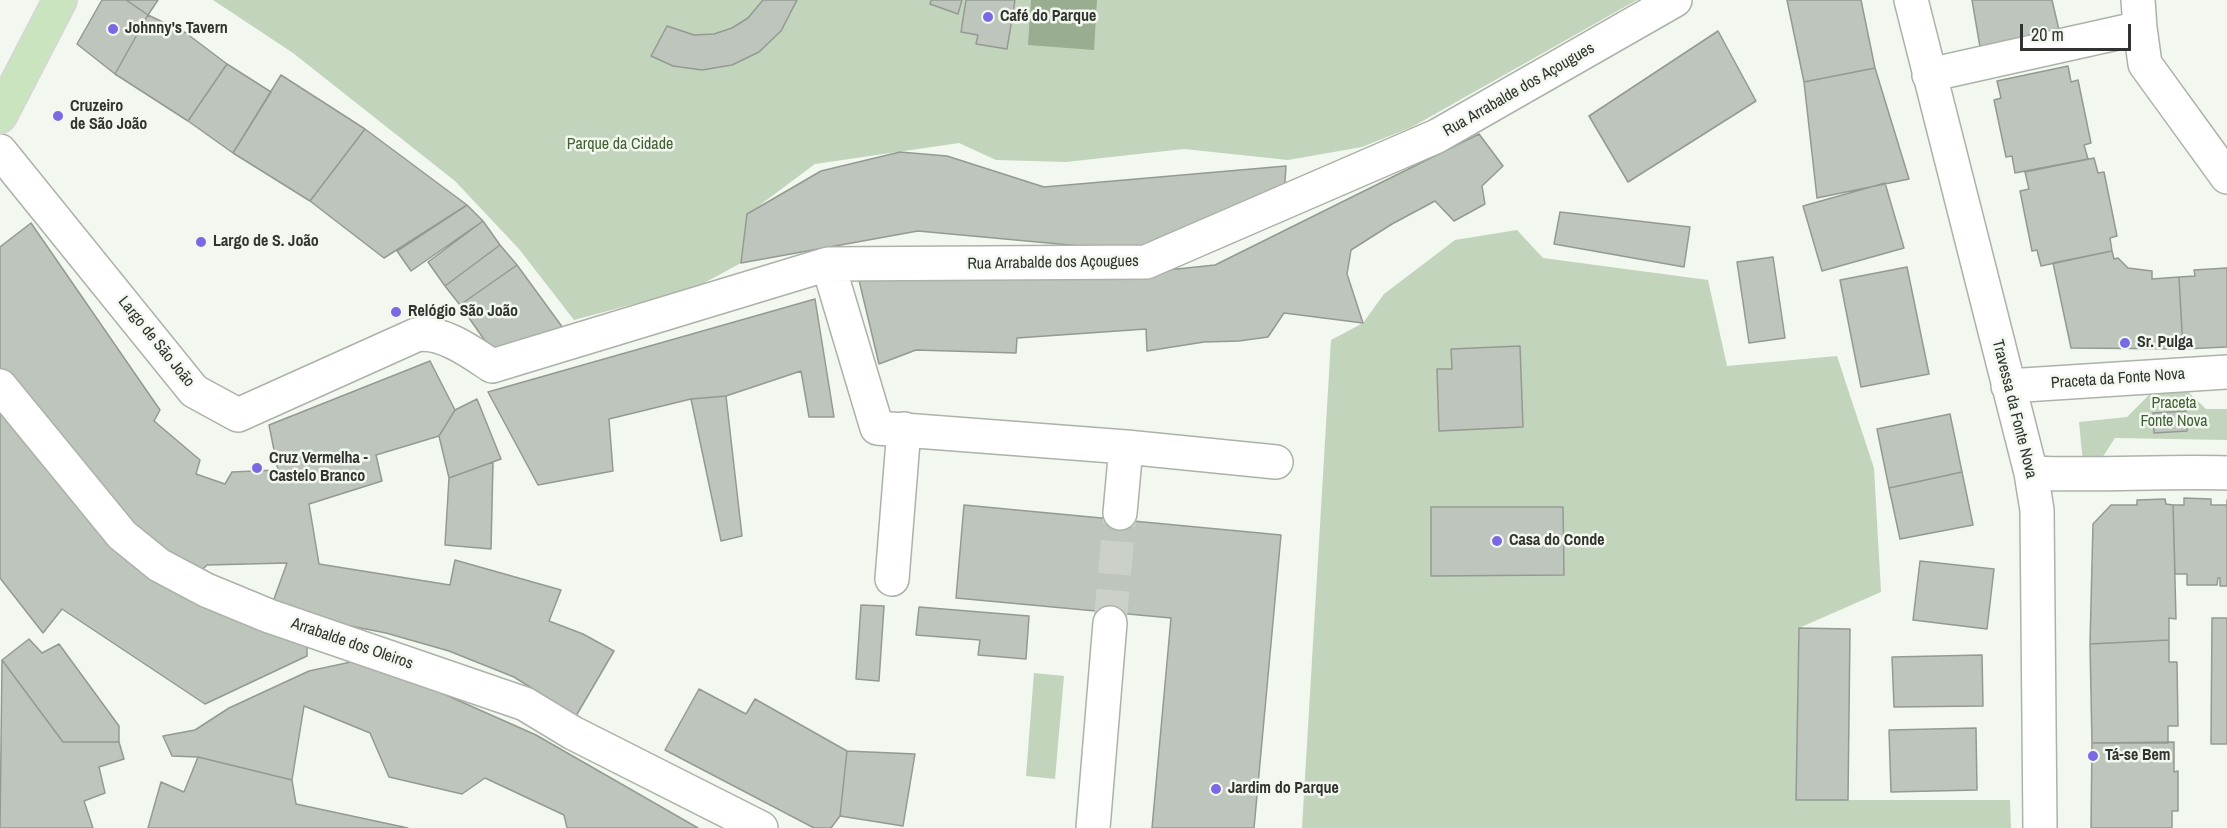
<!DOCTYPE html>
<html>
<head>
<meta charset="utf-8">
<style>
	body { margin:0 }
	#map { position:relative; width:2227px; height:828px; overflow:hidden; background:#f2f8ef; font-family:"Archivo Narrow",sans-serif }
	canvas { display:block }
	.scale { position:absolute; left:2020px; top:24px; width:111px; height:27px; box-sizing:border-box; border:3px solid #30332f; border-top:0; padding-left:8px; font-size:18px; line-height:21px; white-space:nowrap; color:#30332f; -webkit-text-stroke:4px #f2f8ef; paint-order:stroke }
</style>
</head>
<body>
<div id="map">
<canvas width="2227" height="828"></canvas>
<div class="scale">20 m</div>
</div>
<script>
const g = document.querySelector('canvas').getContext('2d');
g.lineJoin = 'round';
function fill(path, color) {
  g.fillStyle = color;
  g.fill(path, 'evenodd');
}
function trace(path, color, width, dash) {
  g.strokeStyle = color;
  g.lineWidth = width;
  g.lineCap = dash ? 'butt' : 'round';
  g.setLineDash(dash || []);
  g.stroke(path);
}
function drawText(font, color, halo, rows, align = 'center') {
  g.font = font + ' "Archivo Narrow",sans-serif';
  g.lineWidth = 5;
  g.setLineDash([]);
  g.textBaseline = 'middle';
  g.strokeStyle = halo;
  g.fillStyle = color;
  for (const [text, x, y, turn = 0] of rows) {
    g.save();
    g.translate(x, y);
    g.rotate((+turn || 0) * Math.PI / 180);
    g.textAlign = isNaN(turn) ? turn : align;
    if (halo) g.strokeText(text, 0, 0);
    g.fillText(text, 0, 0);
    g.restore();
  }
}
const green = new Path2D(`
	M 213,0 L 1637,0 L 1412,127 L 1362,147 L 1288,160 L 1184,149 L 1066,162 L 996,160 L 959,143 L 815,164 L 748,214 L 741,263 L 704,283 L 683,291 L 574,320 L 519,249 L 455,181 L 293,53 Z
	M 1517,230 L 1543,258 L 1708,280 L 1727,366 L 1837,356 L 1874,468 L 1881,592 L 1799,628 L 1796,800 L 2010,800 L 2011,828 L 1302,828 L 1331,340 L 1363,323 L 1384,294 L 1455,240 Z
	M 2184,388 L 2206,409 L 2227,409 L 2227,440 L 2115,438 L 2100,461 L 2083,463 L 2079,422 L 2127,417 L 2155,389 Z
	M 1034,673 L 1064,676 L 1055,779 L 1026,776 Z`);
const water = new Path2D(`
	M 1031,0 L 1097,0 L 1094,50 L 1028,45 Z`);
const building = new Path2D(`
	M 102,0 L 126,0 L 148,15 L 115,74 L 77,44 Z
	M 126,0 L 158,0 L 148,15 Z
	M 763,0 L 797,0 L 781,31 L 759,52 L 732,65 L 702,70 L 673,66 L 651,56 L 667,26 L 694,35 L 714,34 L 732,28 L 748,18 Z
	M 931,0 L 962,0 L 958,14 L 930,4 Z
	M 966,0 L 1015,0 L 1007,49 L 976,44 L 978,35 L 961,32 Z
	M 1787,0 L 1861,0 L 1875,68 L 1804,82 Z
	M 1972,0 L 2052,0 L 2059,30 L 1980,47 Z
	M 148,15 L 186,33 L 227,64 L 188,121 L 115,74 Z
	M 1718,31 L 1756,101 L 1628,182 L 1589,116 Z
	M 227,64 L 271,92 L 233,153 L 188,121 Z
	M 2068,66 L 2071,82 L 2078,80 L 2091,143 L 2084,145 L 2088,159 L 2015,173 L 2012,156 L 2006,157 L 1994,100 L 2001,98 L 1997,81 Z
	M 1875,68 L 1909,179 L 1817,198 L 1804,82 Z
	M 281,75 L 365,129 L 310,201 L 233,153 Z
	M 365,129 L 467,205 L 384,258 L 310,201 Z
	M 1479,134 L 1503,166 L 1482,186 L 1485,204 L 1454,221 L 1435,201 L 1392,224 L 1351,250 L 1347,274 L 1363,323 L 1284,313 L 1268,337 L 1239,341 L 1204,342 L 1147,351 L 1146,329 L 1017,338 L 1016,353 L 916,350 L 879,364 L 858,276 L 1148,272 L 1215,265 Z
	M 900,152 L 947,156 L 1044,187 L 1286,166 L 1284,196 L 1146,252 L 918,231 L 741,263 L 747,214 L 821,171 Z
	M 2094,158 L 2098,173 L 2104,172 L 2117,236 L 2110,238 L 2112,251 L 2041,266 L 2037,250 L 2032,251 L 2020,191 L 2029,189 L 2025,172 Z
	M 1885,183 L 1904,248 L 1822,271 L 1803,206 Z
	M 467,205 L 483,221 L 411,271 L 397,251 Z
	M 1560,212 L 1690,227 L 1684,267 L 1554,244 Z
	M 483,221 L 500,245 L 445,286 L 428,262 Z
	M 31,223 L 160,410 L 154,421 L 200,460 L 196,474 L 225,484 L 232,472 L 278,470 L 269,425 L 430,361 L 455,410 L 439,436 L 376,455 L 382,481 L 309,504 L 319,564 L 450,585 L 455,560 L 561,590 L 549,621 L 583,634 L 614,651 L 576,716 L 514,677 L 449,651 L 386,633 L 270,610 L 287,563 L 207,565 L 199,573 L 107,512 L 0,375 L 0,247 Z
	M 500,245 L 517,265 L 460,305 L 445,286 Z
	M 2112,251 L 2114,259 L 2118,258 L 2128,268 L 2152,271 L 2152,279 L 2179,277 L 2183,349 L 2071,348 L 2053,263 Z
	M 1773,257 L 1785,338 L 1749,343 L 1737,262 Z
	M 517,265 L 563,328 L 497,358 L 460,305 Z
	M 1907,267 L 1929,374 L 1861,387 L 1840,280 Z
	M 2227,268 L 2227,347 L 2183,349 L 2179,277 L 2195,276 L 2194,270 Z
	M 815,299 L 834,417 L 809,417 L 801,371 L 726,396 L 691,399 L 609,419 L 613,471 L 538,485 L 488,392 Z
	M 1520,346 L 1523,427 L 1439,431 L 1437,369 L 1452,369 L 1451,349 Z
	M 726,396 L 742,536 L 721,541 L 691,399 Z
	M 0,397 L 117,552 L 189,593 L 307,632 L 307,656 L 205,704 L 62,609 L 43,633 L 0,578 Z
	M 477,399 L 501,459 L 449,478 L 439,436 L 455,410 Z
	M 2186,411 L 2187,431 L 2154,433 L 2153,413 Z
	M 1950,414 L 1962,472 L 1889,488 L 1877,429 Z
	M 493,462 L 491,549 L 445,545 L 449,478 Z
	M 1962,472 L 1973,525 L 1900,539 L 1889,488 Z
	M 2184,498 L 2211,499 L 2211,505 L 2227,505 L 2227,500 L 2227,586 L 2220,586 L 2220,578 L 2218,578 L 2217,585 L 2187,585 L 2187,574 L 2175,574 L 2173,505 L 2184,505 Z
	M 2165,499 L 2166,504 L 2173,505 L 2176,619 L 2169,618 L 2169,640 L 2090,644 L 2093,524 L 2111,505 L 2137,505 L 2137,500 Z
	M 964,505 L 1281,535 L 1254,828 L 1152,828 L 1171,618 L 956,598 Z
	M 1431,507 L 1563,507 L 1564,575 L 1431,576 Z
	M 1920,561 L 1994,569 L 1987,629 L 1913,620 Z
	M 861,605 L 884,606 L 879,681 L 856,679 Z
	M 919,607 L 1029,616 L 1026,659 L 978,655 L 980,640 L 916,635 Z
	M 2212,618 L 2227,618 L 2227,744 L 2211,744 Z
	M 1799,628 L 1850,629 L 1848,800 L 1796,800 Z
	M 29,639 L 42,653 L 59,644 L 119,726 L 119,742 L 63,742 L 2,660 Z
	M 2169,640 L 2169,662 L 2177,662 L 2178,726 L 2168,726 L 2168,743 L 2092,743 L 2090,644 Z
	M 1982,655 L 1983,706 L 1894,707 L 1892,657 Z
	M 365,659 L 536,735 L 698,828 L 567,828 L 564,815 L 485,778 L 462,794 L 389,777 L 370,733 L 304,706 L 292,780 L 198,757 L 172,756 L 163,736 L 195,730 L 229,708 L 309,671 Z
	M 2,660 L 63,742 L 119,742 L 124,759 L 99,767 L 105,793 L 84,801 L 93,828 L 0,828 Z
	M 699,689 L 746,714 L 755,699 L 847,751 L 840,816 L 831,828 L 814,828 L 665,750 Z
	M 1976,728 L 1977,790 L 1891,792 L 1889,730 Z
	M 2174,742 L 2174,772 L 2178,771 L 2178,811 L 2172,811 L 2172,828 L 2091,828 L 2092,743 Z
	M 847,751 L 915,754 L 903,826 L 840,816 Z
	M 198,757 L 292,780 L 296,804 L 408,828 L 148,828 L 161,782 L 184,792 Z`);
const minorTunnel = new Path2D(`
	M 1110,623 L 1120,513`);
const minor = new Path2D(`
	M 1911,0 L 2031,473 L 2037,510 L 2040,828
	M 2140,28 L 2145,64 L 2227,177
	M 1929,75 L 2140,28 L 2138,0
	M 0,151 L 194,391 L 238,415 L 416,335 C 441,330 471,352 492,366 L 828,264 L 1146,262 L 1437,136 L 1675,0
	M 828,264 L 877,428 L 1126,447 L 1120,513
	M 0,386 L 122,535 L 159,565 L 206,590 L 269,616 L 525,704 L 573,733 L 761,828
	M 2008,386 L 2227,372
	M 1126,447 L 1276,462
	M 2031,473 C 2096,476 2161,471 2227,473
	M 892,579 L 904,429
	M 1093,828 L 1110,623`);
const major = new Path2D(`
	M 0,116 L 60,0`);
const markers = [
	[988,17,6,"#7b69e4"],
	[113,29,6,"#7b69e4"],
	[58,116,6,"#7b69e4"],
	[201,242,6,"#7b69e4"],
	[396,312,6,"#7b69e4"],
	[2125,343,6,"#7b69e4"],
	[257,468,6,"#7b69e4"],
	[1497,541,6,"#7b69e4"],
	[2093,756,6,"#7b69e4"],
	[1216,789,6,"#7b69e4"]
];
const poiNames = [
	["Café do Parque",1000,17],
	["Johnny's Tavern",125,29],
	["Cruzeiro",70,107],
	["de São João",70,125],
	["Largo de S. João",213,242],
	["Relógio São João",408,312],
	["Sr. Pulga",2137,343],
	["Cruz Vermelha -",269,459],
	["Castelo Branco",269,477],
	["Casa do Conde",1509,541],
	["Tá-se Bem",2105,756],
	["Jardim do Parque",1228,789]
];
const streetNames = [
	["Rua Arrabalde dos Açougues",1519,90,-30],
	["Rua Arrabalde dos Açougues",1053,263,-1],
	["Largo de São João",156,342,51],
	["Praceta da Fonte Nova",2118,379,-4],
	["Travessa da Fonte Nova",2014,409,76],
	["Arrabalde dos Oleiros",352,644,19]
];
const parkNames = [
	["Parque da Cidade",620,145],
	["Praceta",2174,404],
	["Fonte Nova",2174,422]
];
fill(green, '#c2d4bb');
fill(water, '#99ad90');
fill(building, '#bec5bc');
trace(building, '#949a92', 1.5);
trace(minorTunnel, '#cbd1c9', 33, [33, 16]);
trace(minor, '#acb2aa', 36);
trace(major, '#d6d6d5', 36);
trace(minor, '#fff', 33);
trace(major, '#cbe4c0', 33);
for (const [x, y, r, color] of markers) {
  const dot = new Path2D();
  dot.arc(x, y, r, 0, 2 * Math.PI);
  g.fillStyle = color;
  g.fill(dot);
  trace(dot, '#f2f8ef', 2);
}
drawText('bold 16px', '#30332f', '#f2f8ef', poiNames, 'left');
drawText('16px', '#30332f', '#f2f8ef', streetNames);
drawText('16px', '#415f32', '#f2f8ef', parkNames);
</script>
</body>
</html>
